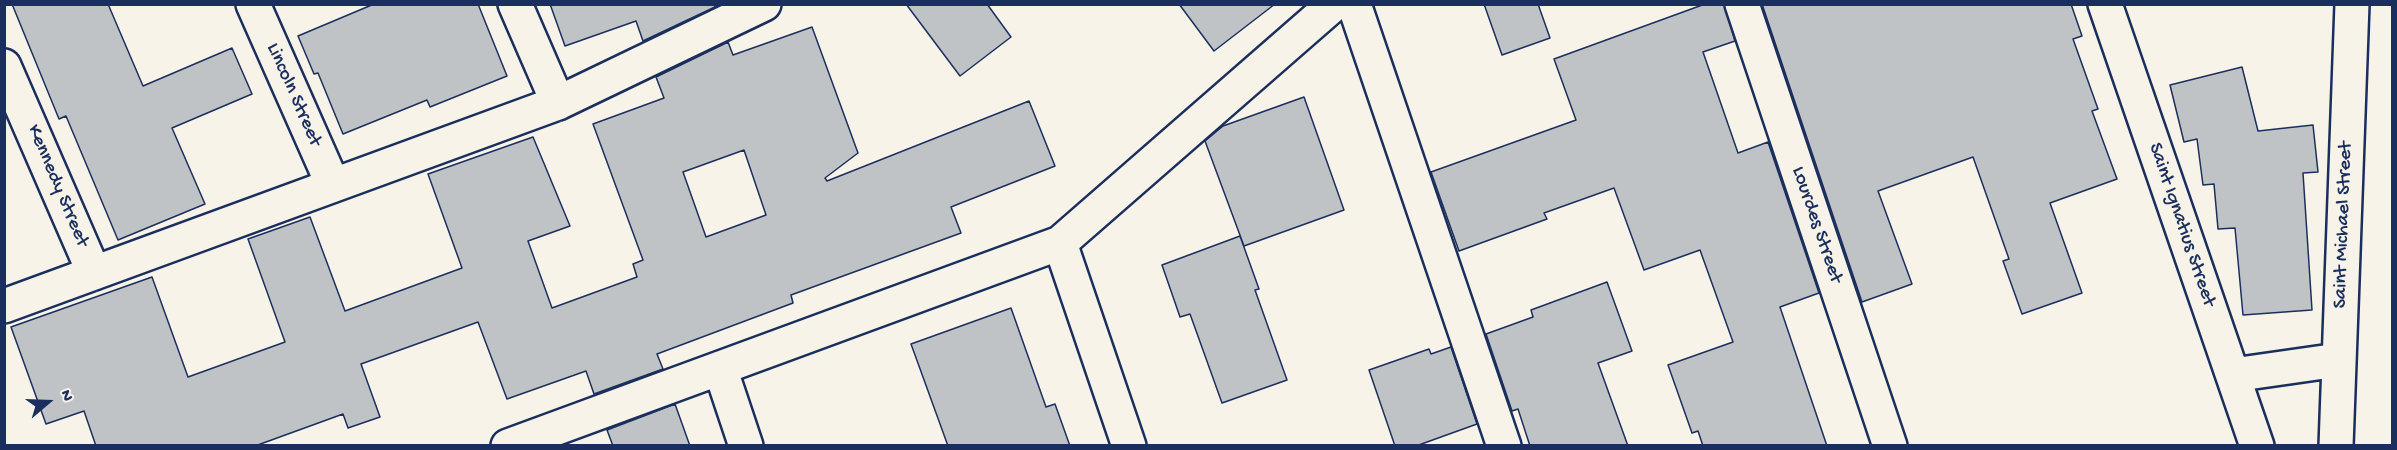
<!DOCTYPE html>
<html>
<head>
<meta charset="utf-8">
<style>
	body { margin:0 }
	#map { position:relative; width:2397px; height:450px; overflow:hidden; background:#f7f3e8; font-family:"Gochi Hand",sans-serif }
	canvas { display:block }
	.frame { position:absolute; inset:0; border:6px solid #1b2f5e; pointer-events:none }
	.north { position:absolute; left:18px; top:372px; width:60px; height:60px; -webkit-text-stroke:4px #f7f3e8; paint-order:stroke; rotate:71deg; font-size:16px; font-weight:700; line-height:24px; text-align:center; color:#1b2f5e }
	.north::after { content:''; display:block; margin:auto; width:21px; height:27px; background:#1b2f5e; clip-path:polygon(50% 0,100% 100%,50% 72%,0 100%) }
</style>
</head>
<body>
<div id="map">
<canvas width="2397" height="450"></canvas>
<div class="frame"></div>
<div class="north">N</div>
</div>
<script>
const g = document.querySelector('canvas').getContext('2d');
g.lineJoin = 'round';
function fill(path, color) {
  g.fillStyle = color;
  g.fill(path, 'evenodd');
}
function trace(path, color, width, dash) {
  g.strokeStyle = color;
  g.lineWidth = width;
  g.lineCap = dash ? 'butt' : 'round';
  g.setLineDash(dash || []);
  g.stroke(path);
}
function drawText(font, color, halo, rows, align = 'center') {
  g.font = font + ' "Gochi Hand",sans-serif';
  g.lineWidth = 4.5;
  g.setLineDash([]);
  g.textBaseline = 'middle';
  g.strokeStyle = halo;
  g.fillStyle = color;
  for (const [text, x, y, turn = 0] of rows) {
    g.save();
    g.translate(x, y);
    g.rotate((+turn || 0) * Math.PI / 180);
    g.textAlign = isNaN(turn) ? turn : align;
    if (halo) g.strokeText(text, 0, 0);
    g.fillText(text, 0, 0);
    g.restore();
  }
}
const building = new Path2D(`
	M 12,4 L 108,4 L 143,86 L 232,48 L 252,94 L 172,128 L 205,204 L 118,240 L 66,116 L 59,119 Z
	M 374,4 L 478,4 L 507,76 L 430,107 L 427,100 L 343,134 L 318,73 L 314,74 L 298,36 Z
	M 550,4 L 714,4 L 715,7 L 643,41 L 636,21 L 565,46 Z
	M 906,4 L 987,4 L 1011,37 L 960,76 Z
	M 1179,4 L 1275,4 L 1214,51 Z
	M 1484,4 L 1538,4 L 1550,38 L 1502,55 Z
	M 1705,4 L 1724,4 L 1735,41 L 1703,52 L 1738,153 L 1768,142 L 1819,293 L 1780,307 L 1827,446 L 1703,446 L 1698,431 L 1692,433 L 1668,365 L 1733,342 L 1700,250 L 1644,270 L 1614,188 L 1544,213 L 1547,219 L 1459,251 L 1431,172 L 1576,120 L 1554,59 Z
	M 1762,4 L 2071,4 L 2082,36 L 2073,39 L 2098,109 L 2092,111 L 2117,179 L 2050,203 L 2082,293 L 2022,314 L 2003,261 L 2009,259 L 1973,157 L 1878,191 L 1912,284 L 1862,302 Z
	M 812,27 L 858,153 L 825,178 L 827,181 L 1029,101 L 1055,166 L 951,207 L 961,233 L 791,295 L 793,303 L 657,354 L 663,369 L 594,394 L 586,371 L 507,399 L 478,322 L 361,364 L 380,417 L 348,428 L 343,414 L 255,446 L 96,446 L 84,411 L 46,424 L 11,327 L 152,277 L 188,377 L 285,342 L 248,239 L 310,217 L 345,311 L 462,268 L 428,174 L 533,137 L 570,226 L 528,241 L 552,308 L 637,277 L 633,264 L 643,260 L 593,124 L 664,98 L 656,77 L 728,42 L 733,55 ZM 744,150 L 766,215 L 706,237 L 683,172 Z
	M 2242,67 L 2258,131 L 2313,125 L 2318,172 L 2303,173 L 2312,310 L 2243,315 L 2235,228 L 2218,229 L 2214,184 L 2203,185 L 2197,139 L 2184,142 L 2170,85 Z
	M 1304,97 L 1344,210 L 1244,246 L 1205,141 L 1223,126 Z
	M 1240,236 L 1259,289 L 1255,290 L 1287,380 L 1222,403 L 1190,314 L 1180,317 L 1162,265 Z
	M 1607,282 L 1632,351 L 1598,363 L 1628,446 L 1530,446 L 1518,409 L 1512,411 L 1486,334 L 1533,317 L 1531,310 Z
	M 1011,308 L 1046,407 L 1055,404 L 1070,446 L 948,446 L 911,344 Z
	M 1451,347 L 1477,424 L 1416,446 L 1395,446 L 1369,370 L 1429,349 L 1431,354 Z
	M 675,404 L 690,446 L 613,446 L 607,430 Z`);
const street = new Path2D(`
	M 253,4 L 333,185
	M 515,4 L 558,103
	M 1354,4 L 1504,446
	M 1742,4 L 1890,446
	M 2105,4 L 2257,446
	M 4,66 L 94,273
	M 1060,243 L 1129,446
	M 4,306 L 558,103 L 764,4
	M 720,368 L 746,446
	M 2233,375 L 2338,360
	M 508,446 L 1060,243 L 1334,4
	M 2336,446 L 2352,4`);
const streetNames = [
	["Lincoln Street",293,95,66],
	["Kennedy Street",57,186,67],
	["Lourdes Street",1816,225,71],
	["Saint Ignatius Street",2181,225,71],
	["Saint Michael Street",2344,225,-88]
];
fill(building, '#c0c3c5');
trace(building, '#1b2f5e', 1.5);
trace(street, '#1b2f5e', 38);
trace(street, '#f7f3e8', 33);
drawText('20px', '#1b2f5e', '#f7f3e8', streetNames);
</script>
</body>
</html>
